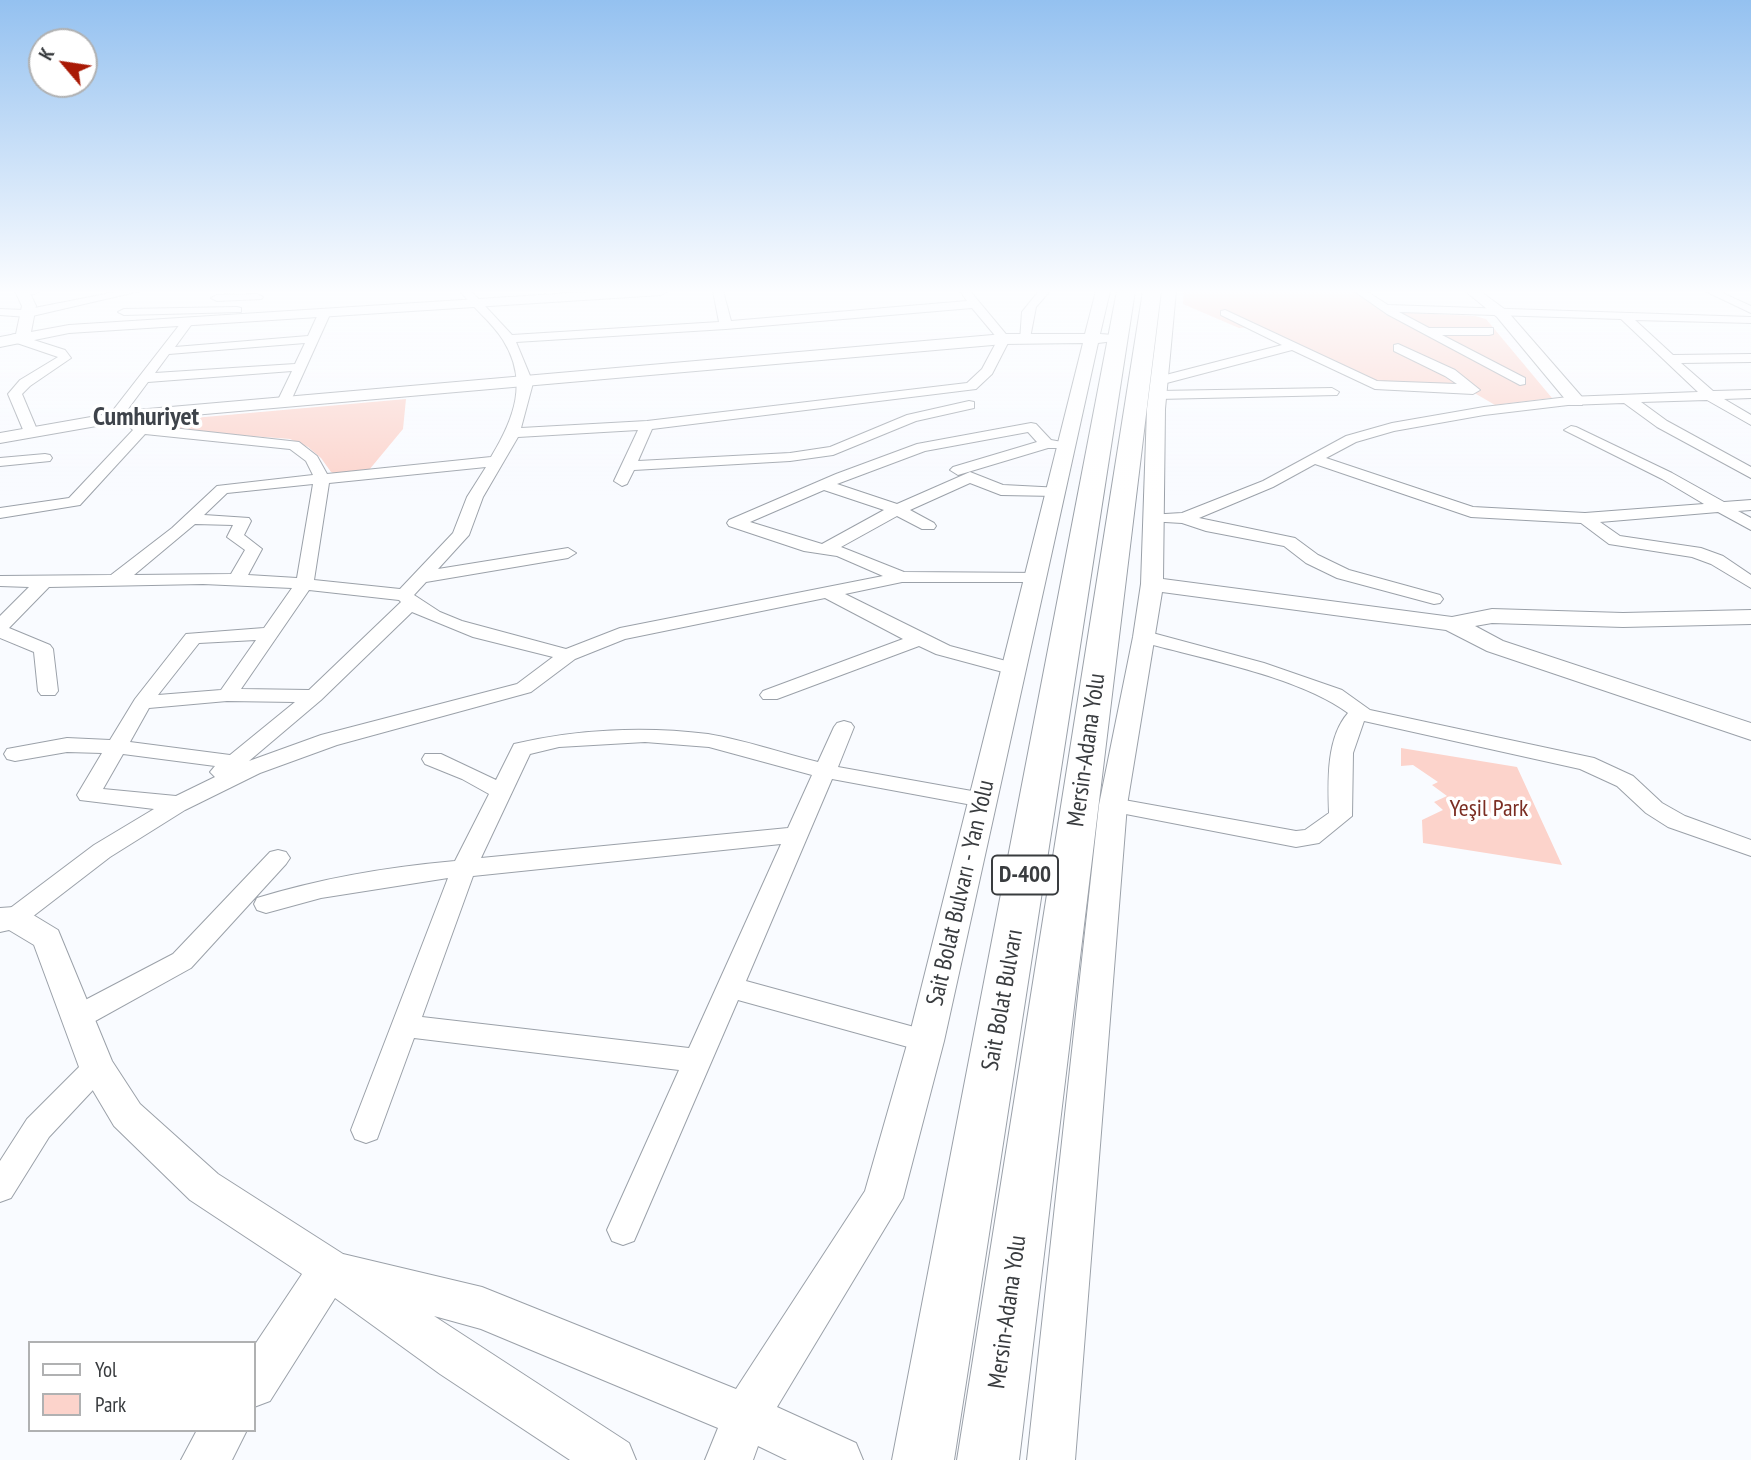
<!DOCTYPE html>
<html>
<head>
<meta charset="utf-8">
<style>
	body { margin:0 }
	#map { position:relative; width:1751px; height:1460px; overflow:hidden; background:#f9fbff; font-family:"PT Sans Narrow",sans-serif }
	canvas { display:block }
	.legend { position:absolute; left:28px; top:1341px; width:228px; height:91px; box-sizing:border-box; background:#fff; border:2px solid #b0b1b2; margin:0; padding:9px 12px; list-style:none; font-size:21px; color:#393c3f }
	.legend li { display:flex; align-items:center; gap:14px; height:35px }
	.legend b { width:35px; border:2px solid #b0b1b2 }
	.north { position:absolute; left:28px; top:28px; width:70px; height:70px; box-sizing:border-box; background:#fff; border:2px solid #b0b1b2; border-radius:50%; rotate:299deg; font-size:19px; font-weight:700; line-height:28px; text-align:center; color:#393c3f }
	.north::after { content:''; display:block; margin:auto; width:24px; height:32px; background:#a91905; clip-path:polygon(50% 0,100% 100%,50% 72%,0 100%) }
</style>
</head>
<body>
<div id="map">
<canvas width="1751" height="1460"></canvas>
<ul class="legend">
<li><b style="height:9px;background:#fff"></b>Yol</li>
<li><b style="height:19px;background:#fcd3cb"></b>Park</li>
</ul>
<div class="north">K</div>
</div>
<script>
const g = document.querySelector('canvas').getContext('2d');
g.lineJoin = 'round';
function fill(path, color) {
  g.fillStyle = color;
  g.fill(path, 'evenodd');
}
function trace(path, color, width, dash) {
  g.strokeStyle = color;
  g.lineWidth = width;
  g.lineCap = dash ? 'butt' : 'round';
  g.setLineDash(dash || []);
  g.stroke(path);
}
function drawText(font, color, halo, rows, align = 'center') {
  g.font = font + ' "PT Sans Narrow",sans-serif';
  g.lineWidth = 7;
  g.setLineDash([]);
  g.textBaseline = 'middle';
  g.strokeStyle = halo;
  g.fillStyle = color;
  for (const [text, x, y, turn = 0] of rows) {
    g.save();
    g.translate(x, y);
    g.rotate((+turn || 0) * Math.PI / 180);
    g.textAlign = isNaN(turn) ? turn : align;
    if (halo) g.strokeText(text, 0, 0);
    g.fillText(text, 0, 0);
    g.restore();
  }
}
const green = new Path2D(`
	M 1184,291 L 1352,291 L 1388,312 L 1475,316 L 1486,319 L 1552,398 L 1495,405 L 1459,384 L 1380,383 L 1257,326 L 1239,328 L 1183,304 Z
	M 406,399 L 403,429 L 369,470 L 336,474 L 331,472 L 321,458 L 308,447 L 290,439 L 187,431 L 160,426 L 160,421 Z
	M 1401,748 L 1517,767 L 1562,865 L 1423,843 L 1422,820 L 1443,810 L 1434,802 L 1447,796 L 1432,785 L 1438,782 L 1413,765 L 1401,766 Z`);
const minor = new Path2D(`
	M 19,291 L 40,291 L 35,294 L 19,294 Z
	M 121,291 L 140,291 L 28,317 L 0,315 L 0,309 L 24,310 Z
	M 460,291 L 471,291 L 512,335 L 719,322 L 713,291 L 723,291 L 731,321 L 967,301 L 960,291 L 970,291 L 1010,339 L 992,374 L 976,389 L 652,429 L 638,461 L 790,453 L 830,447 L 907,415 L 969,401 L 974,402 L 974,408 L 916,421 L 833,455 L 790,461 L 634,470 L 627,484 L 622,486 L 614,481 L 638,430 L 518,437 L 483,497 L 469,535 L 438,569 L 568,548 L 576,553 L 568,558 L 426,582 L 414,595 L 440,612 L 462,621 L 566,649 L 620,628 L 883,576 L 837,556 L 804,551 L 729,526 L 727,523 L 729,520 L 836,474 L 917,444 L 1031,423 L 1036,424 L 1051,440 L 1062,442 L 1064,445 L 1062,448 L 1048,448 L 958,475 L 950,470 L 953,467 L 1037,442 L 1028,432 L 925,451 L 837,484 L 897,504 L 970,472 L 1003,485 L 1061,488 L 1064,491 L 1061,494 L 1056,496 L 1001,495 L 970,483 L 910,510 L 934,523 L 936,526 L 934,529 L 922,529 L 897,516 L 841,547 L 904,572 L 1042,573 L 1045,577 L 1042,581 L 1036,582 L 902,582 L 845,594 L 950,646 L 1021,665 L 1024,669 L 1014,675 L 936,654 L 919,646 L 777,699 L 763,699 L 760,695 L 763,691 L 903,639 L 825,598 L 625,639 L 575,659 L 531,692 L 337,745 L 260,773 L 185,810 L 110,857 L 23,924 L 14,927 L 5,924 L 1,918 L 5,912 L 94,845 L 154,809 L 80,800 L 77,795 L 102,753 L 67,752 L 15,761 L 7,759 L 4,754 L 7,749 L 67,738 L 110,740 L 135,699 L 186,634 L 264,628 L 292,588 L 203,584 L 49,587 L 9,628 L 50,645 L 53,649 L 58,691 L 55,695 L 41,695 L 38,691 L 34,652 L 0,638 L 0,616 L 29,587 L 0,586 L 0,576 L 111,575 L 172,528 L 217,486 L 313,475 L 306,461 L 290,449 L 145,434 L 80,505 L 0,518 L 0,508 L 69,498 L 133,430 L 122,420 L 129,416 L 145,425 L 299,442 L 317,456 L 327,474 L 491,457 C 514,419 529,381 503,340 C 492,322 473,308 460,291 ZM 972,308 L 998,339 L 982,369 L 967,383 L 647,421 L 521,428 L 533,383 L 516,342 L 726,329 ZM 486,467 L 467,497 L 453,533 L 400,589 L 314,580 L 329,483 ZM 313,484 L 297,578 L 248,575 L 262,549 L 244,535 L 251,521 L 249,518 L 204,515 L 227,493 ZM 824,490 L 884,510 L 822,544 L 750,522 ZM 195,524 L 233,525 L 227,537 L 245,550 L 231,574 L 134,575 ZM 309,590 L 399,600 L 401,602 L 309,690 L 241,689 ZM 412,612 L 473,637 L 553,657 L 517,684 L 321,735 L 249,761 L 321,700 ZM 256,640 L 221,690 L 158,695 L 199,643 ZM 227,701 L 295,702 L 230,755 L 130,742 L 149,708 ZM 123,754 L 215,766 L 210,772 L 215,777 L 176,796 L 103,789 Z
	M 1039,291 L 1049,292 L 1036,307 L 1030,338 L 1020,341 L 1022,312 Z
	M 1354,291 L 1366,291 L 1388,305 L 1751,317 L 1751,323 L 1635,320 L 1673,355 L 1751,354 L 1751,362 L 1681,363 L 1713,391 L 1751,390 L 1751,398 L 1724,399 L 1751,415 L 1751,425 L 1707,400 L 1641,402 L 1667,421 L 1751,467 L 1751,478 L 1657,427 L 1624,403 L 1568,405 L 1484,415 L 1394,431 L 1356,442 L 1326,458 L 1473,507 L 1585,513 L 1704,504 L 1662,479 L 1564,430 L 1571,426 L 1576,427 L 1672,473 L 1724,502 L 1751,500 L 1751,510 L 1738,511 L 1751,518 L 1751,530 L 1718,512 L 1600,522 L 1620,536 L 1701,548 L 1723,556 L 1751,575 L 1751,588 L 1711,564 L 1692,557 L 1609,544 L 1581,523 L 1471,517 L 1315,464 L 1273,487 L 1199,518 L 1295,538 L 1318,555 L 1349,570 L 1440,595 L 1443,599 L 1440,603 L 1434,604 L 1337,578 L 1306,563 L 1284,546 L 1206,531 L 1182,523 L 1148,521 L 1146,518 L 1148,515 L 1182,513 L 1263,481 L 1346,436 L 1392,423 L 1484,407 L 1568,397 L 1698,392 L 1621,319 L 1399,312 L 1429,328 L 1493,328 L 1493,334 L 1489,335 L 1442,335 L 1525,378 L 1525,384 L 1520,385 L 1387,314 Z
	M 1705,291 L 1718,291 L 1751,306 L 1751,313 Z
	M 257,294 L 263,297 L 261,299 L 217,301 L 211,298 L 217,295 Z
	M 237,307 L 241,308 L 241,312 L 124,315 L 118,312 L 124,309 Z
	M 325,309 L 331,312 L 289,405 L 284,406 L 277,402 L 292,371 L 148,382 L 119,421 L 109,421 L 107,418 L 184,319 L 194,321 L 175,347 L 308,336 L 319,312 ZM 305,343 L 295,364 L 155,373 L 169,354 Z
	M 1225,310 L 1377,381 L 1457,384 L 1445,376 L 1394,351 L 1394,345 L 1398,344 L 1455,370 L 1480,390 L 1473,394 L 1375,389 L 1292,350 L 1159,385 L 1154,384 L 1154,378 L 1282,345 L 1221,315 L 1221,311 Z
	M 15,334 L 65,350 L 71,358 L 30,386 L 22,394 L 38,432 L 31,436 L 24,432 L 8,394 L 20,380 L 58,357 L 11,341 L 11,335 Z
	M 1332,388 L 1339,392 L 1337,395 L 1158,399 L 1151,395 L 1158,391 Z
	M 45,454 L 50,455 L 52,458 L 50,461 L 0,466 L 0,458 Z
	M 1145,631 L 1264,663 L 1342,690 L 1370,710 L 1594,758 L 1633,776 L 1662,803 L 1685,816 L 1751,840 L 1751,856 L 1668,827 L 1646,813 L 1617,786 L 1580,769 L 1364,721 L 1353,753 L 1352,816 L 1319,843 L 1296,847 L 1105,810 L 1102,805 L 1105,800 L 1113,798 L 1296,831 L 1305,830 L 1329,813 C 1328,782 1326,738 1348,713 C 1298,676 1199,658 1138,641 L 1136,637 L 1138,633 Z
	M 844,721 L 851,723 L 854,727 L 838,767 L 983,793 L 991,795 L 994,800 L 991,805 L 983,807 L 832,779 L 746,981 L 936,1033 L 940,1041 L 936,1049 L 926,1052 L 738,1000 L 634,1241 L 623,1245 L 612,1241 L 607,1230 L 679,1070 L 414,1038 L 377,1139 L 366,1143 L 355,1139 L 351,1130 L 448,878 L 321,898 L 266,913 L 257,910 L 254,904 L 257,898 C 322,878 388,867 455,861 L 489,794 L 462,779 L 425,764 L 422,759 L 425,754 L 441,754 L 496,780 L 514,744 C 576,729 645,726 708,734 C 744,740 782,753 818,762 L 834,727 L 837,723 ZM 645,742 L 709,747 L 812,775 L 788,828 L 481,858 L 530,754 L 559,747 ZM 781,844 L 689,1048 L 422,1017 L 473,876 Z
	M 278,850 L 286,852 L 290,858 L 286,864 L 191,968 L 88,1025 L 78,1028 L 68,1025 L 64,1017 L 68,1009 L 173,954 L 270,852 Z
	M 97,1055 L 107,1059 L 111,1067 L 107,1075 L 49,1137 L 11,1198 L 0,1202 L 0,1161 L 27,1119 L 87,1059 Z`);
const tertiary = new Path2D(`
	M 15,291 L 29,291 L 36,306 L 31,332 L 69,325 L 604,291 L 668,291 L 661,295 L 69,333 L 0,347 L 0,337 L 16,334 L 22,306 Z
	M 1096,291 L 1110,291 L 1100,334 L 1114,335 L 1117,338 L 1114,341 L 1098,343 L 944,1041 L 903,1198 L 777,1407 L 856,1443 L 863,1460 L 787,1460 L 758,1446 L 753,1460 L 705,1460 L 718,1428 L 481,1329 L 434,1316 L 629,1443 L 636,1460 L 570,1460 L 440,1374 L 335,1298 L 270,1401 L 254,1407 L 254,1346 L 302,1274 L 190,1200 L 114,1126 L 79,1067 L 34,945 L 9,930 L 0,932 L 0,908 L 14,907 L 25,910 L 58,930 L 112,1061 L 140,1104 L 218,1174 L 343,1254 L 482,1287 L 736,1389 L 865,1191 L 908,1041 L 1083,343 L 1004,344 L 125,421 L 0,443 L 0,433 L 125,411 L 1004,334 L 1085,334 Z
	M 1162,291 L 1176,291 L 1165,409 L 1163,579 L 1452,617 L 1492,609 L 1623,613 L 1751,610 L 1751,624 L 1623,627 L 1492,623 L 1475,626 L 1503,641 L 1751,723 L 1751,740 L 1487,651 L 1446,630 L 1162,592 L 1127,805 L 1075,1460 L 1027,1460 L 1099,805 L 1133,637 L 1141,584 L 1147,409 Z
	M 1465,291 L 1480,291 L 1507,311 L 1582,397 L 1584,401 L 1582,405 L 1570,405 L 1497,317 Z
	M 197,1430 L 247,1430 L 232,1460 L 181,1460 Z`);
const trunk = new Path2D(`
	M 1117,291 L 1135,291 L 954,1460 L 892,1460 Z
	M 1143,291 L 1161,291 L 1019,1460 L 957,1460 Z`);
const shields = [
	[1025,875,66]
];
const shieldNames = [
	["D-400",1025,875]
];
const streetNames = [
	["Mersin-Adana Yolu",1087,750,-82],
	["Sait Bolat Bulvarı - Yan Yolu",961,893,-77],
	["Sait Bolat Bulvarı",1003,1000,-80],
	["Mersin-Adana Yolu",1008,1312,-82]
];
const parkNames = [
	["Yeşil Park",1489,809]
];
const farDistrictnames = [
	["Cumhuriyet",146,418]
];
fill(green, '#fcd3cb');
trace(minor, '#9ba1a9', 2);
trace(tertiary, '#9ba1a9', 2);
trace(trunk, '#9ba1a9', 2);
fill(minor, '#fff');
fill(tertiary, '#fff');
fill(trunk, '#fff');
const sky = g.createLinearGradient(0, 0, 0, 495);
sky.addColorStop(0, '#94c1f0');
sky.addColorStop(0.59, '#fcfdff');
sky.addColorStop(1, '#fcfdff00');
g.fillStyle = sky;
g.fillRect(0, 0, 1751, 495);
for (const [x, y, w] of shields) {
  const box = new Path2D();
  box.roundRect(x - w / 2, y - 19.5, w, 39, 5);
  g.fillStyle = '#fff';
  g.fill(box);
  trace(box, '#393c3f', 2);
}
drawText('bold 23px', '#393c3f', null, shieldNames);
drawText('24px', '#393c3f', '#fff', streetNames);
drawText('24px', '#7b2e23', '#fff', parkNames);
drawText('bold 26px', '#3e434a', '#fff', farDistrictnames);
</script>
</body>
</html>
